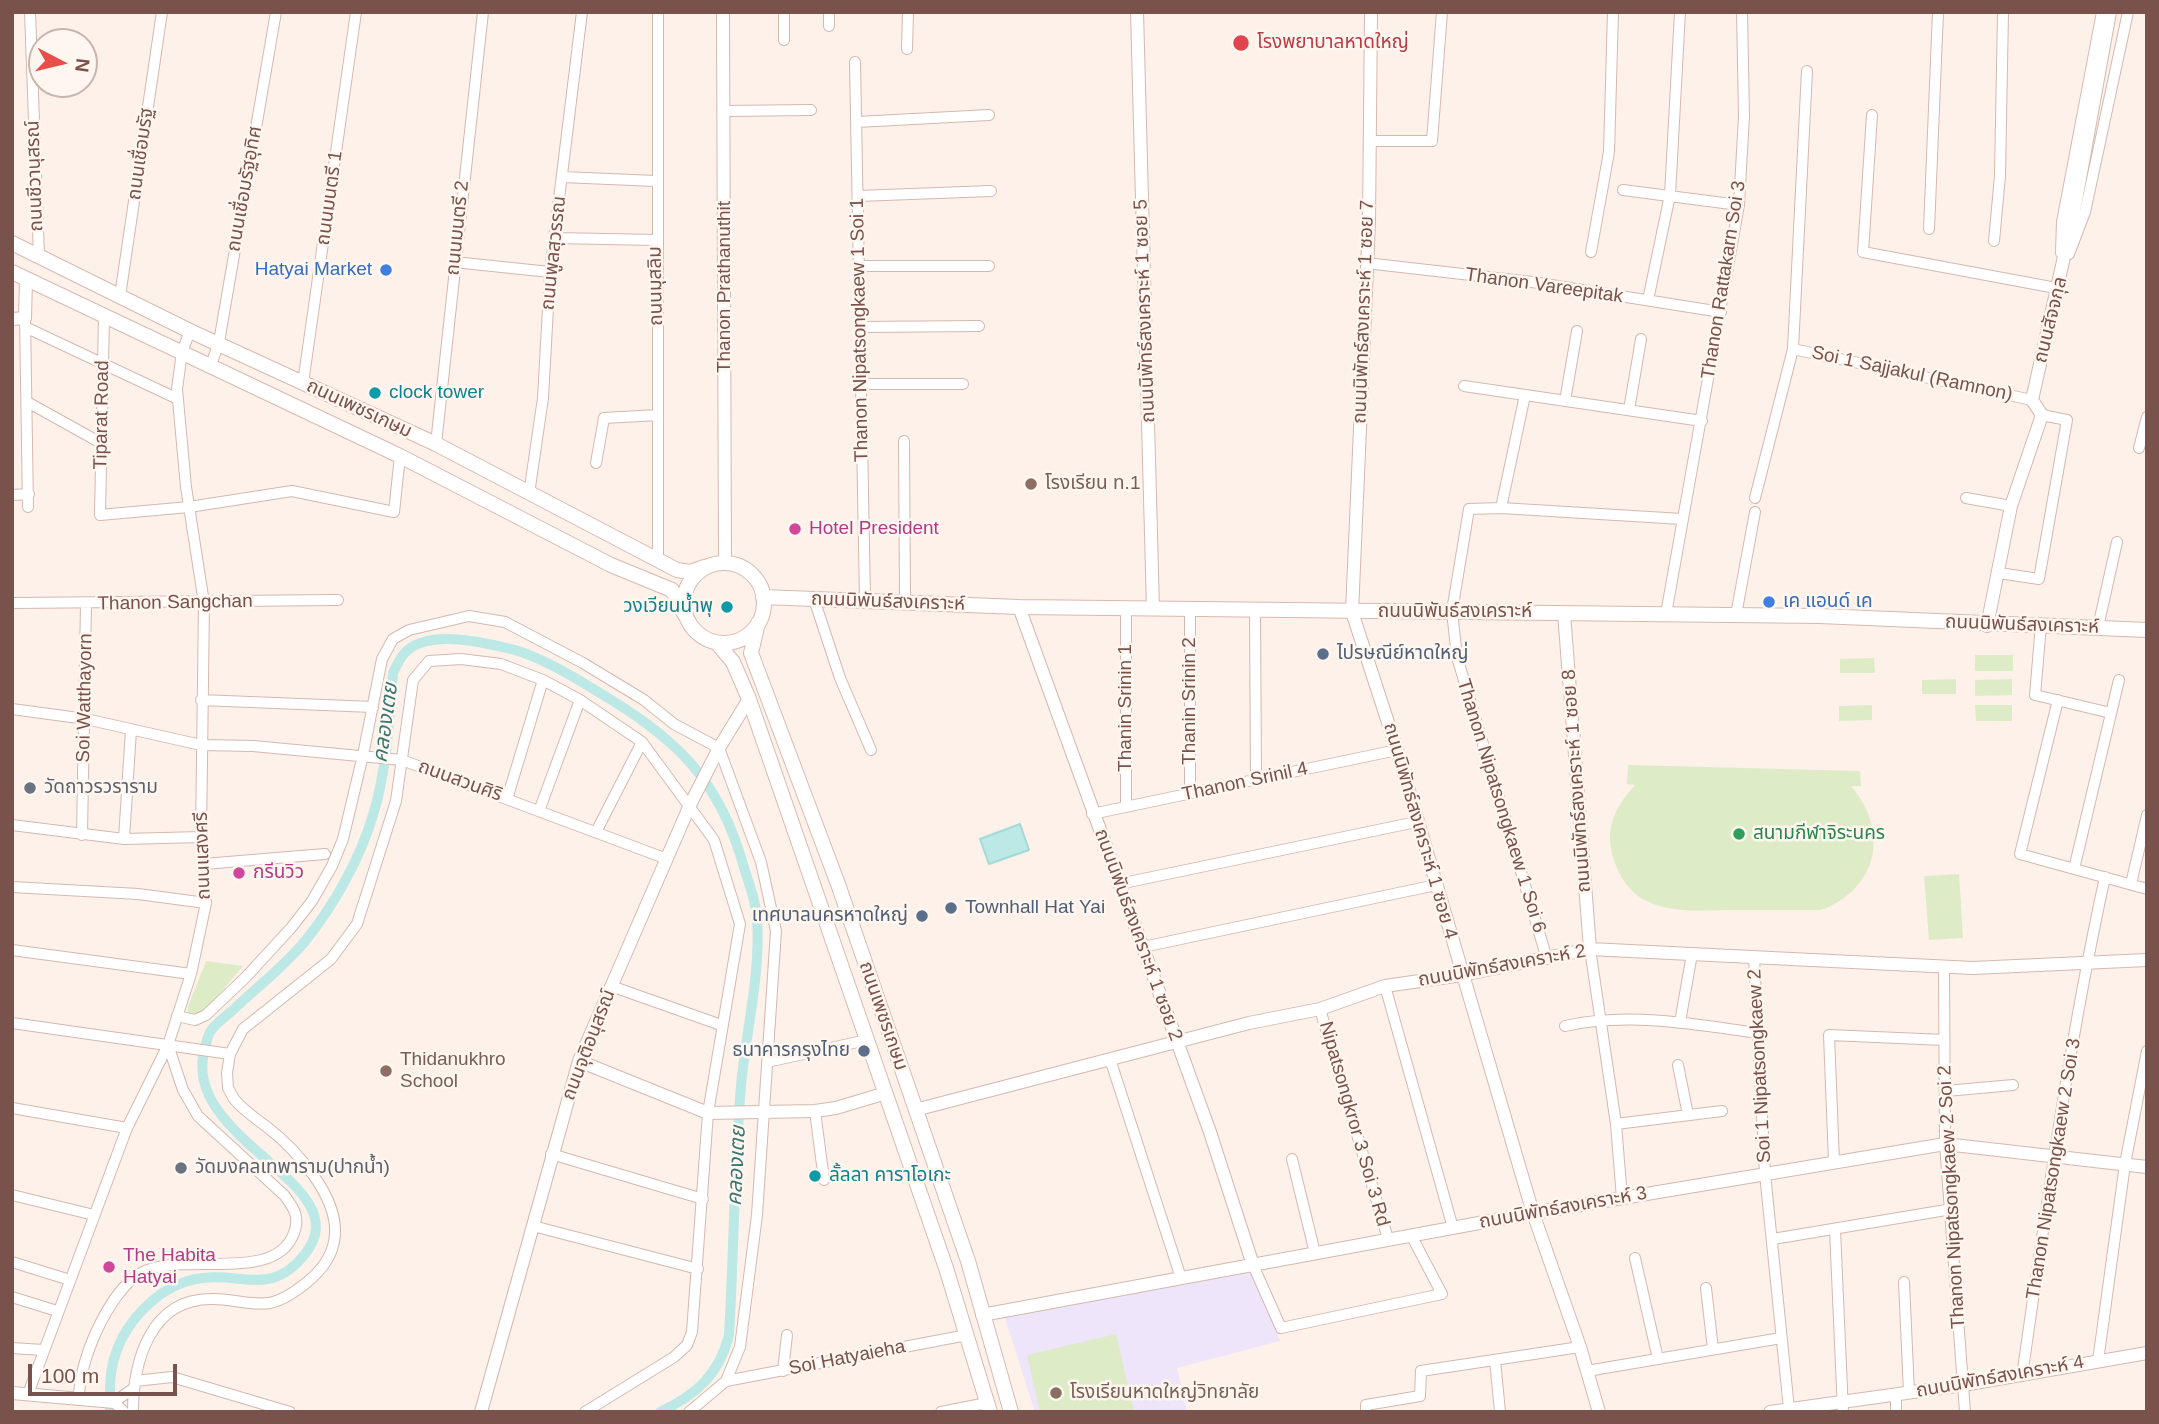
<!DOCTYPE html>
<html>
<head>
<meta charset="utf-8">
<style>
	body { margin:0 }
	#map { position:relative; width:2159px; height:1424px; overflow:hidden; background:#fdf1e9; font-family:Arial,sans-serif }
	canvas { display:block }
	.frame { position:absolute; inset:0; border:14px solid #79524b; pointer-events:none }
	.north { position:absolute; left:28px; top:28px; width:70px; height:70px; box-sizing:border-box; background:#fff6f0; border:2px solid #c9b4ae; border-radius:50%; rotate:97deg; font-size:19px; font-weight:700; line-height:28px; text-align:center; color:#79524b }
	.north::after { content:''; display:block; margin:auto; width:24px; height:32px; background:#ea4e4b; clip-path:polygon(50% 0,100% 100%,50% 72%,0 100%) }
	.scale { position:absolute; left:28px; top:1364px; width:149px; height:32px; box-sizing:border-box; border:4px solid #79524b; border-top:0; padding-left:9px; font-size:21px; line-height:24px; white-space:nowrap; color:#79524b; -webkit-text-stroke:5px #fff6f0; paint-order:stroke }
</style>
</head>
<body>
<div id="map">
<canvas width="2159" height="1424"></canvas>
<div class="frame"></div>
<div class="north">N</div>
<div class="scale">100 m</div>
</div>
<script>
const g = document.querySelector('canvas').getContext('2d');
g.lineJoin = 'round';
function fill(path, color) {
  g.fillStyle = color;
  g.fill(path, 'evenodd');
}
function trace(path, color, width, dash) {
  g.strokeStyle = color;
  g.lineWidth = width;
  g.lineCap = dash ? 'butt' : 'round';
  g.setLineDash(dash || []);
  g.stroke(path);
}
function drawText(font, color, halo, rows, align = 'center') {
  g.font = font + ' Arial,"Noto Sans Thai",sans-serif';
  g.lineWidth = 5;
  g.setLineDash([]);
  g.textBaseline = 'middle';
  g.strokeStyle = halo;
  g.fillStyle = color;
  for (const [text, x, y, turn = 0] of rows) {
    g.save();
    g.translate(x, y);
    g.rotate((+turn || 0) * Math.PI / 180);
    g.textAlign = isNaN(turn) ? turn : align;
    if (halo) g.strokeText(text, 0, 0);
    g.fillText(text, 0, 0);
    g.restore();
  }
}
const education = new Path2D(`
	M 1251,1264 L 1280,1341 L 1177,1368 L 1187,1412 L 1035,1412 L 1003,1312 Z`);
const green = new Path2D(`
	M 1975,655 L 2013,655 L 2013,671 L 1975,671 Z
	M 1874,658 L 1875,673 L 1840,673 L 1840,659 Z
	M 1956,679 L 1956,694 L 1922,694 L 1922,680 Z
	M 2012,679 L 2012,695 L 1975,696 L 1975,680 Z
	M 1872,705 L 1872,720 L 1839,721 L 1839,706 Z
	M 1975,705 L 2012,705 L 2012,721 L 1976,721 Z
	M 1628,765 L 1860,771 L 1861,786 L 1851,786 C 1890,831 1878,889 1821,910 C 1792,910 1763,910 1734,910 C 1681,911 1628,917 1612,853 C 1605,826 1617,805 1635,785 L 1627,784 Z
	M 1959,874 L 1963,938 L 1929,940 L 1924,876 Z
	M 206,961 L 243,966 L 206,1010 L 196,1017 L 188,1014 L 188,1007 Z
	M 1116,1334 L 1134,1411 L 1040,1412 L 1027,1355 Z`);
const water = new Path2D(`
	M 1020,824 L 1029,850 L 989,864 L 980,839 Z`);
const canal = new Path2D(`
	M 110,1412 C 110,1394 109,1376 114,1359 C 125,1320 162,1282 203,1278 C 245,1273 272,1296 305,1254 C 361,1184 183,1142 204,1052 C 206,1046 207,1037 210,1032 C 215,1024 226,1016 233,1010 C 257,987 285,966 306,940 C 334,905 360,859 373,815 C 387,770 389,720 393,673 C 396,667 399,660 403,655 C 425,627 486,643 515,650 C 542,658 571,675 595,690 C 676,738 720,778 745,871 C 750,886 756,902 757,918 C 761,974 746,1030 741,1086 C 734,1169 734,1252 729,1335 C 719,1375 696,1395 660,1412`);
const minor = new Path2D(`
	M 30,12 L 39,256
	M 829,26 L 829,12
	M 784,40 L 784,12
	M 907,49 L 908,12
	M 855,62 L 865,599
	M 723,111 L 811,110
	M 1872,115 L 1863,252 L 2056,288 L 2058,282
	M 857,122 L 989,115
	M 1370,141 L 1432,141 L 1442,12
	M 562,177 L 656,181
	M 1623,190 L 1739,205
	M 858,196 L 991,191
	M 1929,229 L 1938,12
	M 554,238 L 656,240
	M 1994,241 L 2000,176 L 2003,12
	M 1591,252 L 1609,152 L 1613,12
	M 2061,253 L 2062,222 L 2102,12
	M 2069,254 L 2085,212 L 2128,12
	M 454,262 L 550,272
	M 1366,263 L 1532,282 L 1721,312
	M 860,266 L 989,266
	M 120,296 L 162,12
	M 1648,300 L 1670,195 L 1680,12
	M 104,315 L 100,515 L 189,507 L 292,491 L 394,512 L 400,456
	M 25,318 L 28,507
	M 25,327 L 178,399
	M 860,327 L 979,326
	M 1793,349 L 2032,400
	M 211,365 L 219,342 L 276,12
	M 303,383 L 356,12
	M 860,384 L 963,384
	M 1464,386 L 1702,421
	M 1525,395 L 1501,508 L 1682,519
	M 1565,401 L 1577,331
	M 29,403 L 101,443
	M 1629,410 L 1641,339
	M 904,441 L 905,602
	M 436,444 L 483,12
	M 2139,448 L 2147,417
	M 596,463 L 604,418 L 658,415
	M 529,494 L 543,398 L 550,272 L 582,12
	M 12,495 L 29,494
	M 1755,498 L 1793,349 L 1807,71
	M 1966,498 L 2011,506
	M 1501,508 L 1469,509 L 1452,611 L 1457,657 L 1547,959
	M 658,560 L 658,12
	M 1999,573 L 2039,579 L 2067,420 L 2042,415
	M 814,599 L 840,678 L 871,750
	M 12,603 L 338,600
	M 1126,609 L 1126,807
	M 1190,609 L 1190,793
	M 1255,609 L 1256,780
	M 1666,614 L 1739,205 L 1744,116 L 1742,12
	M 1736,615 L 1755,512
	M 2041,625 L 2035,695 L 2111,713
	M 2098,627 L 2117,542
	M 201,700 L 373,707
	M 2058,700 L 2020,854 L 2147,889
	M 12,709 L 86,719 L 201,745 L 253,746 L 402,760 L 667,859
	M 507,799 L 543,680
	M 539,811 L 580,700
	M 1092,814 L 1397,750
	M 12,825 L 124,839 L 201,837
	M 596,832 L 642,742
	M 82,835 L 86,603
	M 124,839 L 131,730
	M 204,864 L 325,854
	M 2074,869 L 2119,680
	M 1119,884 L 1416,822
	M 2131,884 L 2147,815
	M 12,887 L 138,894 L 206,903
	M 1143,947 L 1436,885
	M 1590,949 L 1616,1124 L 1622,1198
	M 12,950 L 191,974
	M 1754,957 L 1765,1174 L 1789,1409
	M 1944,966 L 1945,1144 L 1965,1412
	M 611,986 L 721,1025
	M 1385,986 L 1453,1228
	M 1320,1009 L 1388,1239
	M 177,1016 L 195,1020 L 206,1015 L 245,978 L 291,928 L 312,901 L 332,866 L 343,839 L 363,755 L 382,659 L 393,639 L 409,630 L 469,616 L 505,622 L 583,663 L 644,700 L 674,724 L 719,748 L 761,862 L 776,931 L 757,1215 L 740,1347 L 726,1381 L 689,1412
	M 1680,1022 L 1692,954
	M 12,1023 L 230,1054
	M 1565,1026 C 1629,1012 1694,1024 1757,1033
	M 1110,1059 L 1181,1278
	M 767,1062 L 867,1040
	M 1678,1065 L 1688,1115
	M 1946,1091 L 2013,1085
	M 12,1108 L 127,1128
	M 815,1111 L 824,1180
	M 1616,1124 L 1722,1111
	M 551,1154 L 703,1199
	M 1292,1159 L 1315,1253
	M 1834,1162 L 1829,1035 L 1944,1040
	M 12,1195 L 94,1215
	M 533,1226 L 698,1269
	M 1835,1229 L 1843,1412
	M 1773,1239 L 1952,1209
	M 1635,1258 L 1658,1359
	M 12,1262 L 70,1280
	M 1253,1265 L 1281,1328 L 1442,1294 L 1411,1235
	M 1904,1282 L 1909,1393
	M 1706,1288 L 1713,1349
	M 12,1297 L 57,1311
	M 12,1348 L 43,1350
	M 1495,1360 L 1500,1412
	M 2098,1361 L 2125,1164 L 2147,1051
	M 783,1371 L 787,1335
	M 1587,1371 L 1781,1338
	M 2022,1376 C 2046,1209 2069,1042 2105,877
	M 135,1381 L 172,1377 L 290,1412
	M 726,1381 L 967,1335
	M 28,1394 L 127,1128 L 168,1045 L 191,974 L 206,903 L 201,837 L 204,603 L 186,487 L 177,389 L 182,352 L 190,331
	M 1896,1394 L 1896,1412
	M 79,1399 C 78,1363 108,1292 141,1273 C 183,1250 275,1285 294,1233 C 300,1217 294,1208 284,1195 L 198,1116 L 183,1090 L 168,1045
	M 124,1412 L 114,1402 L 134,1388
	M 133,1412 C 133,1362 150,1299 211,1299 C 229,1298 251,1306 269,1303 C 282,1301 296,1291 306,1283 C 345,1252 342,1216 314,1176 C 301,1158 284,1140 267,1127 C 255,1118 243,1110 234,1099 L 228,1088 L 227,1073 L 230,1054 L 243,1029 L 331,959 L 357,924 L 396,801 L 413,680 L 429,661 L 461,659 L 501,664 L 543,680 L 580,700 L 642,742 L 714,840 L 740,924 L 708,1113 L 692,1332 L 687,1345 L 674,1357 L 585,1412
	M 941,1412 L 987,1403
	M 1366,1412 L 1366,1405 L 1420,1396 L 1421,1371 L 1580,1347`);
const tertiary = new Path2D(`
	M 723,12 L 725,562
	M 1137,12 L 1153,609
	M 1371,12 L 1369,222 L 1352,612 L 1397,750 L 1533,1213 L 1580,1347 L 1599,1412
	M 12,319 L 25,318 L 26,279
	M 1019,607 L 1210,1132 L 1253,1265
	M 1564,613 L 1590,949
	M 1987,626 L 2011,506 L 2042,415 L 2032,400 L 2074,212 L 2110,12
	M 579,1061 L 708,1113 L 815,1111 L 836,1108 L 886,1093
	M 915,1110 L 1249,1023 L 1320,1009 L 1385,986 L 1462,975 L 1590,949 L 1973,968 L 2147,960
	M 982,1315 L 1533,1213 L 1945,1144 L 2147,1167
	M 12,1393 L 114,1402
	M 481,1412 L 579,1061 L 690,805 L 719,748 L 749,699
	M 1770,1412 L 1963,1385 L 2147,1353`);
const secondary = new Path2D(`
	M 12,243 L 190,331 L 436,444 L 677,570 L 690,572 L 704,567
	M 12,272 L 400,456 L 611,565 L 672,590 L 685,615
	M684 603a40 40 0 1 1 80 0a40 40 0 1 1-80 0Z
	M 763,597 L 1019,607 L 1820,616 L 2147,630
	M 758,623 L 751,653 L 838,884 L 968,1261 L 1011,1412
	M 717,643 L 733,662 L 749,699 L 946,1268 L 990,1412`);
const markers = [
	[1241,43,9,"#e0444e"],
	[386,270,7,"#3f7fe0"],
	[375,393,7,"#0f9aa8"],
	[1031,484,7,"#8d6e63"],
	[795,529,7,"#d1479c"],
	[1769,602,7,"#3f7fe0"],
	[727,607,7,"#0f9aa8"],
	[1323,654,7,"#5c6f8a"],
	[30,788,7,"#6b7280"],
	[1739,834,7,"#2e9e5b"],
	[239,873,7,"#d1479c"],
	[951,908,7,"#5c6f8a"],
	[922,916,7,"#5c6f8a"],
	[864,1051,7,"#5c6f8a"],
	[386,1071,7,"#8d6e63"],
	[181,1168,7,"#6b7280"],
	[815,1176,7,"#0f9aa8"],
	[109,1267,7,"#d1479c"],
	[1056,1393,7,"#8d6e63"]
];
const healthNames = [
	["โรงพยาบาลหาดใหญ่",1257,43]
];
const streetNames = [
	["ถนนเชื่อมรัฐ",141,154,-82],
	["ถนนชีวานุสรณ์",35,176,-92],
	["ถนนเชื่อมรัฐอุทิศ",245,189,-80],
	["ถนนมนตรี 1",330,198,-82],
	["ถนนมนตรี 2",458,228,-84],
	["ถนนพูลสุวรรณ",554,253,-84],
	["Thanon Rattakarn Soi 3",1724,280,-81],
	["ถนนมุสลิม",656,286,-91],
	["Thanon Vareepitak",1544,286,8],
	["Thanon Prathanuthit",725,287,-90],
	["ถนนนิพัทธ์สงเคราะห์ 1 ซอย 5",1145,311,-92],
	["ถนนนิพัทธ์สงเคราะห์ 1 ซอย 7",1364,312,-88],
	["ถนนสัจจกุล",2051,320,-76],
	["Thanon Nipatsongkaew 1 Soi 1",860,330,-91],
	["Soi 1 Sajjakul (Ramnon)",1912,374,12],
	["ถนนเพชรเกษม",359,409,25],
	["Tiparat Road",102,415,-89],
	["ถนนนิพันธ์สงเคราะห์",888,602,2],
	["Thanon Sangchan",175,603,-1],
	["ถนนนิพันธ์สงเคราะห์",1455,612],
	["ถนนนิพันธ์สงเคราะห์",2022,625,2],
	["Soi Watthayorn",85,698,-89],
	["Thanin Srinin 2",1190,701,-90],
	["Thanin Srinin 1",1126,708,-90],
	["ถนนสวนศิริ",460,781,20],
	["ถนนนิพัทธ์สงเคราะห์ 1 ซอย 8",1577,781,-94],
	["Thanon Srinil 4",1245,782,-12],
	["Thanon Nipatsongkaew 1 Soi 6",1501,806,73],
	["ถนนนิพัทธ์สงเคราะห์ 1 ซอย 4",1420,831,74],
	["ถนนเเสงศรี",203,856,-92],
	["ถนนนิพันธ์สงเคราะห์ 1 ซอย 2",1138,935,70],
	["ถนนนิพัทธ์สงเคราะห์ 2",1502,966,-10],
	["ถนนเพชรเกษม",883,1016,71],
	["ถนนจุติอนุสรณ์",589,1045,-69],
	["Soi 1 Nipatsongkaew 2",1760,1066,-93],
	["Nipatsongkror 3 Soi 3 Rd",1354,1124,74],
	["Thanon Nipatsongkaew 2 Soi 3",2054,1169,-81],
	["Thanon Nipatsongkaew 2 Soi 2",1952,1197,-93],
	["ถนนนิพัทธ์สงเคราะห์ 3",1563,1208,-10],
	["Soi Hatyaieha",847,1358,-11],
	["ถนนนิพัทธ์สงเคราะห์ 4",2000,1377,-10]
];
const shopNames = [
	["Hatyai Market",372,270],
	["เค แอนด์ เค",1783,602,"left"]
];
const cultureNames = [
	["clock tower",389,393],
	["วงเวียนน้ำพุ",713,607,"right"],
	["ลั้ลลา คาราโอเกะ",829,1176]
];
const educationNames = [
	["โรงเรียน ท.1",1045,484],
	["Thidanukhro",400,1060],
	["School",400,1082],
	["โรงเรียนหาดใหญ่วิทยาลัย",1070,1393]
];
const hotelNames = [
	["Hotel President",809,529],
	["กรีนวิว",253,873],
	["The Habita",123,1256],
	["Hatyai",123,1278]
];
const serviceNames = [
	["ไปรษณีย์หาดใหญ่",1337,654],
	["Townhall Hat Yai",965,908],
	["เทศบาลนครหาดใหญ่",908,916,"right"],
	["ธนาคารกรุงไทย",850,1051,"right"]
];
const worshipNames = [
	["วัดถาวรวราราม",44,788],
	["วัดมงคลเทพาราม(ปากน้ำ)",195,1168]
];
const leisureNames = [
	["สนามกีฬาจิระนคร",1753,834]
];
const waterNames = [
	["คลองเตย",386,723,-82],
	["คลองเตย",737,1166,-87]
];
fill(education, '#eee5fa');
fill(green, '#ddecc6');
fill(water, '#bce8e6');
trace(water, '#a2dad8', 2);
trace(canal, '#bce8e6', 10);
trace(minor, '#d3b9b0', 12);
trace(tertiary, '#d3b9b0', 14);
trace(secondary, '#d8b9b0', 16);
trace(minor, '#fff', 10);
trace(tertiary, '#fff', 12);
trace(secondary, '#fff', 14);
for (const [x, y, r, color] of markers) {
  const dot = new Path2D();
  dot.arc(x, y, r, 0, 2 * Math.PI);
  g.fillStyle = color;
  g.fill(dot);
  trace(dot, '#fff6f0', 2.5);
}
drawText('19px', '#be3a42', '#fff6f0', healthNames, 'left');
drawText('19px', '#79524b', '#fff6f0', streetNames);
drawText('19px', '#366cbe', '#fff6f0', shopNames, 'right');
drawText('19px', '#0d838f', '#fff6f0', cultureNames, 'left');
drawText('19px', '#785e54', '#fff6f0', educationNames, 'left');
drawText('19px', '#b23c85', '#fff6f0', hotelNames, 'left');
drawText('19px', '#4e5e75', '#fff6f0', serviceNames, 'left');
drawText('19px', '#5b616d', '#fff6f0', worshipNames, 'left');
drawText('19px', '#27864d', '#fff6f0', leisureNames, 'left');
drawText('italic 21px', '#3a7774', '#fff6f0', waterNames);
</script>
</body>
</html>
